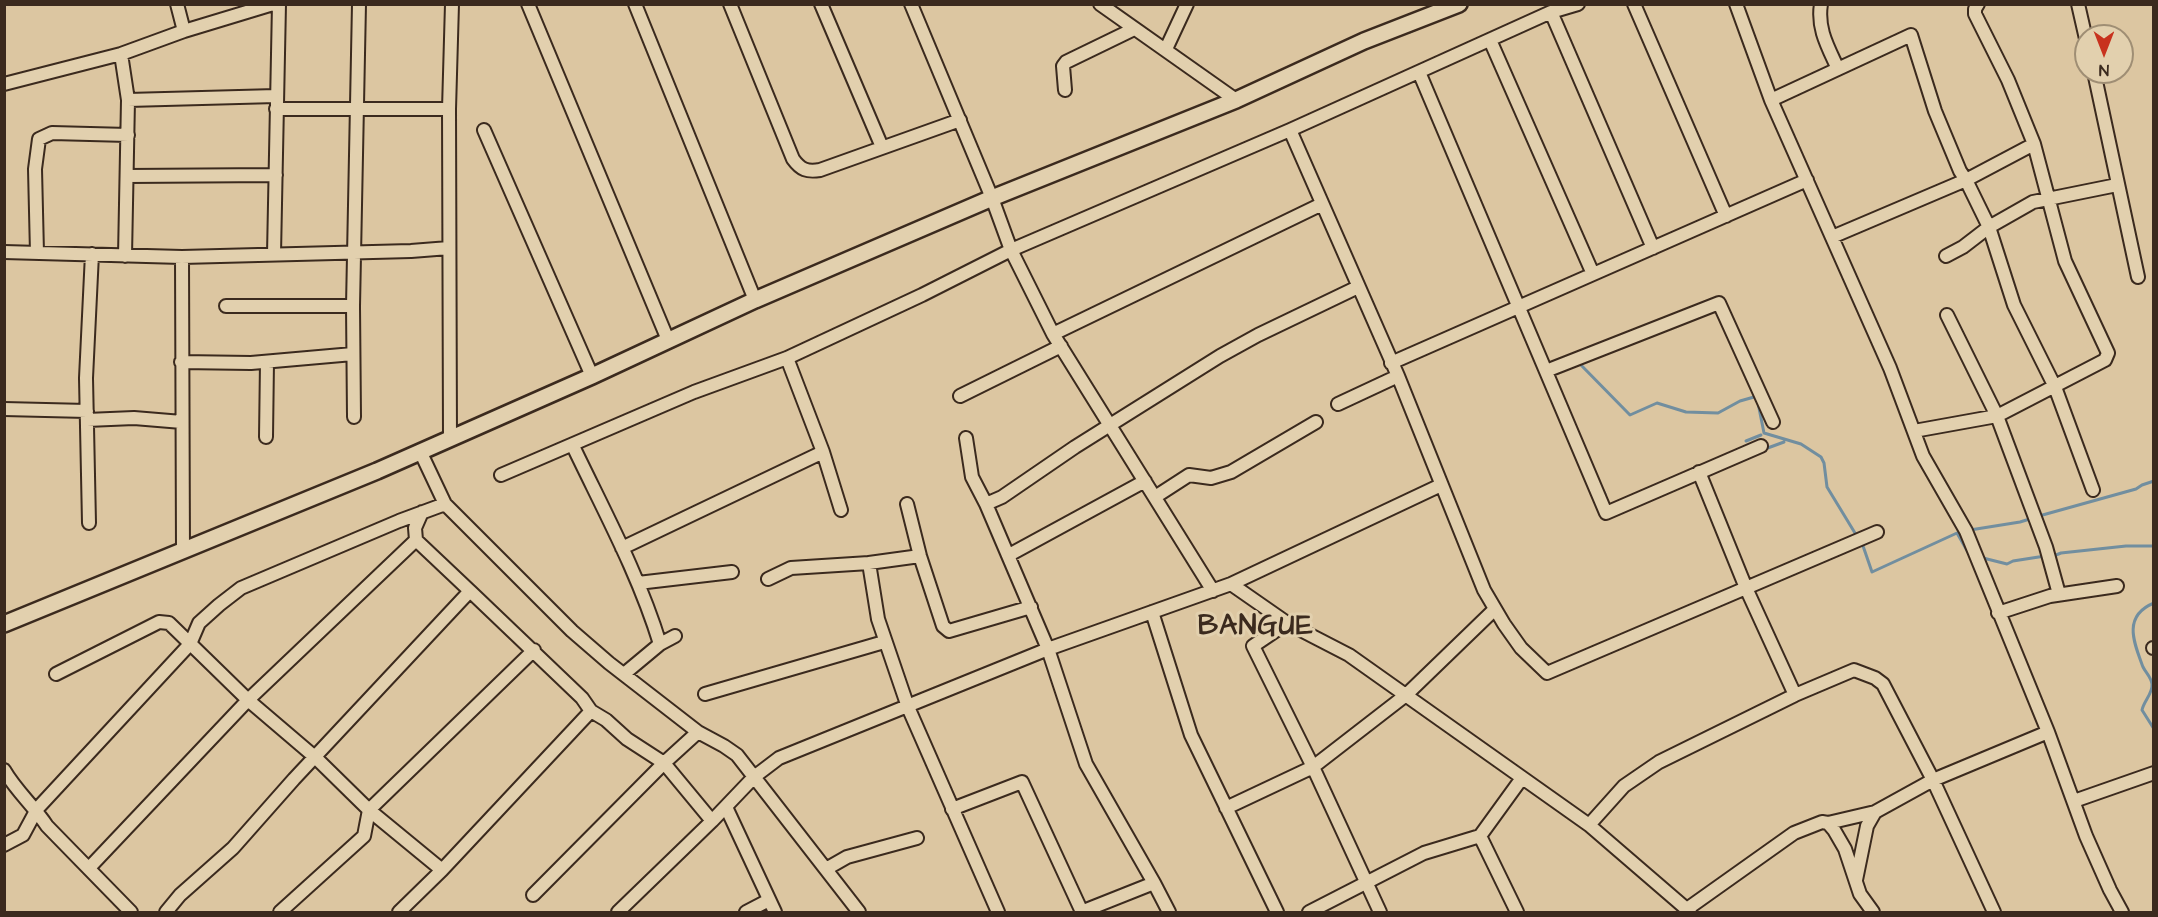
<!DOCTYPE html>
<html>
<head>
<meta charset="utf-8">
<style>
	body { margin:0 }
	#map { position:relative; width:2158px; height:917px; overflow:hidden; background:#dcc6a1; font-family:"Architects Daughter",sans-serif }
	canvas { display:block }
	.frame { position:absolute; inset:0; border:6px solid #3b2a1e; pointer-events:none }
	.north { position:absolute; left:2074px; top:24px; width:60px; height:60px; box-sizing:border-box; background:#e2d0ae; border:2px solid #9f8e74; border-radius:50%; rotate:180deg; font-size:16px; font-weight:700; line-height:24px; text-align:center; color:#3b2a1e }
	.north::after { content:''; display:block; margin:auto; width:21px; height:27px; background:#c8321e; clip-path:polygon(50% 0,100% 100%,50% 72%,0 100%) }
</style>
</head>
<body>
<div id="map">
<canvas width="2158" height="917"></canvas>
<div class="frame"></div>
<div class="north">N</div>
</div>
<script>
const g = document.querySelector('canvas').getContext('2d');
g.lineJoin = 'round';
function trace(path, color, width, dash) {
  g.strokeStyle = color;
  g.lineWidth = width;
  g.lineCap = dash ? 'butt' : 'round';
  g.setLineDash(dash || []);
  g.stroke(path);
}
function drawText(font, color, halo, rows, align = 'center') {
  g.font = font + ' "Architects Daughter",sans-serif';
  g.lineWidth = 6;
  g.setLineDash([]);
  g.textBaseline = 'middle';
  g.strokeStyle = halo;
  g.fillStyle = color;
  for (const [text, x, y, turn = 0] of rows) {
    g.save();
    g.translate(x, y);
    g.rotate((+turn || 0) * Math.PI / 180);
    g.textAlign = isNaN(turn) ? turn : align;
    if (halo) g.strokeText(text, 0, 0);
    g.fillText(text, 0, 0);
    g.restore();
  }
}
const stream = new Path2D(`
	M 1410,32 L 1430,23
	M 1579,363 L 1630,415 L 1657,403 L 1686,412 L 1718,413 L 1740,401 L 1754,397 L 1757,398 L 1764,433 L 1801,444 L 1821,457 L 1824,463 L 1827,487 L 1858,538
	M 1746,441 L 1761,435
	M 1765,449 L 1784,442
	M 1601,487 L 1605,494
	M 2039,516 L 2136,489 L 2142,485 L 2154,481
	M 1970,530 L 2020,522 L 2033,518
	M 1862,543 L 1872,572 L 1957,533 L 1969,554
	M 2051,557 L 2061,553 L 2126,546 L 2154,546
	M 1983,558 L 2007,564 L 2013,561 L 2045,556
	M 2154,603 C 2122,616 2134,643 2143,667 C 2146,673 2151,677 2152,684 C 2153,693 2144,701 2142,710 L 2154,729`);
const minor = new Path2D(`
	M 177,4 L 184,31
	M 528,4 L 668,340
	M 635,4 L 755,300
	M 730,4 L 793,159 C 801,170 807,172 820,170 L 960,120
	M 821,4 L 882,147
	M 911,4 L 992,198 L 1011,250 L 1053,334 L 1213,591
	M 1100,4 L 1236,100
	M 1634,4 L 1726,216
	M 1736,4 L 1771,100 L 1890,368 L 1923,456 L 1966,531 L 2048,732 L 2086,836 L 2110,890 L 2122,912
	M 1821,4 C 1817,29 1828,47 1838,69
	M 2078,4 L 2086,39
	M 1551,12 L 1653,248
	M 1490,40 L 1593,274
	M 1166,49 L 1187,4
	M 121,54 L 128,100 L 125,256
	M 1419,72 L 1606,513 L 1761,446
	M 2094,72 L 2138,277
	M 4,84 L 121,54 L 184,31 L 273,4
	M 1065,90 L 1063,66 L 1066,62 L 1134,29
	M 128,100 L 276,96
	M 1771,100 L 1911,35 L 1935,111 L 1960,171 L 1966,180 L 2034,144
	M 276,109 L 449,109
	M 484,130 L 592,376
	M 1290,130 L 1398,376 L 1484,590 L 1504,624 L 1521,648 L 1547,673 L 1877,532
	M 127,176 L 276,175
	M 1832,237 L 1966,180 L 1989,227 L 2014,305 L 2055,387 L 2093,490
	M 4,252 L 182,257 L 411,251 L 449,248
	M 37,253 L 35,169 L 39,139 L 52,133 L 128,135
	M 274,254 L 279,4
	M 1946,256 L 1963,247 L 1989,227 L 2033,202 L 2117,185
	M 182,257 L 183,551
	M 226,306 L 353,306
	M 1947,315 L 1997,416 L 2046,547 L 2059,594
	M 1053,334 L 1322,204
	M 787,358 L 823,452 L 841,510
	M 181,362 L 251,363 L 353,354
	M 1391,363 L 1807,180
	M 1546,371 L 1719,303 L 1773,422
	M 960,396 L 1061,346
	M 1338,404 L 1398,376
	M 4,409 L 87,411
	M 354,417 L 353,306 L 359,4
	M 87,420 L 134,418 L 182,422
	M 1914,431 L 1997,416 L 2105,360 L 2108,353 L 2065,261 L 2034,144 L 2008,80 L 1975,14 L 1975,9 L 1978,4
	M 266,437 L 267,362
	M 450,438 L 449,109 L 452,4
	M 966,438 L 972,477 L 986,504
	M 573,446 C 604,511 639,575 660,644
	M 420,451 L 445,504 L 572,631 L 609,663 L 698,732
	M 1699,472 L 1746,588 L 1795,695
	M 501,475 L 694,392 L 787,358 L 922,295 L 1011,250 L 1290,130 L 1551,12 L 1578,4
	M 1155,497 L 1189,475 L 1211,478 L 1231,472 L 1316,422
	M 907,504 L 920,556 L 943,626 L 949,631 L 1031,607
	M 89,523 L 86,378 L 92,254
	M 622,548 L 823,452
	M 1009,555 L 1145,481
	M 869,563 L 878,619 L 908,707 L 998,912
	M 768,579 L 791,568 L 869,563 L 920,556
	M 638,583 L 732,572
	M 1231,584 L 1287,623 L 1349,655 L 1589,825 L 1690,912
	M 470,591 L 582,698 L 591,711 L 606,720 L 627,739 L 664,763 L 712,821
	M 1152,612 L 1191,735 L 1277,912
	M 1998,613 L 2050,596 L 2117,586
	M 1287,623 L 1253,646 L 1313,767 L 1380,912
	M 2153,648 L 2154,648
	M 56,674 L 159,622 L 169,623 L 248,700 L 316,758 L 369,810 L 442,870
	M 624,674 L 660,644 L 675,636
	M 705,694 L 884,642
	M 4,770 C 16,791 34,806 47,826 L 131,912
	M 2074,801 L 2154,773
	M 726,807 L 775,912
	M 1226,808 L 1313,767 L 1406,695 L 1495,609
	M 952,809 L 1022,782 L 1082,912
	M 1828,823 L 1875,812 L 1933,780 L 2048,732
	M 1589,825 L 1624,786 L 1659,762 L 1795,695 L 1854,670 L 1875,678 L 1883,684 L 1933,780 L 1994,912
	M 1480,836 L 1517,912
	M 4,845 L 23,835 L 37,809 L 190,644 L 199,623 L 219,605 L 241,588 L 399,521 L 445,504
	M 89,868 L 248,700 L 416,540
	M 826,869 L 847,857 L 917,838
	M 1856,880 L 1867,826 L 1875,812
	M 533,895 L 664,763 L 698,732 L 724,746 L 737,755 L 859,912
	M 1687,909 L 1794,833 L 1822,822 L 1828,823 L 1834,830 L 1845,849 L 1860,894 L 1873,912
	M 166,912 L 180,895 L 233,848 L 294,779 L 470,591 L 416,540 L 415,528 L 422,512
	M 280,912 L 364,836 L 369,810 L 534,650
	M 399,912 L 442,870 L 591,711
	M 618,912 L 712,821 L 754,777 L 779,758 L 1048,649 L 1231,584 L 1441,485
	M 746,912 L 769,900
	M 1081,912 L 1154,883
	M 1169,912 L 1154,883 L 1086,764 L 1048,649 L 986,504 L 1002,497 L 1075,447 L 1220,356 L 1258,335 L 1358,287
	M 1309,912 L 1424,853 L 1480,836 L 1522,778`);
const major = new Path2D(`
	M 4,624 L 377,471 L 592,376 L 755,300 L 992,198 L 1236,100 L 1364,41 L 1459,4`);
const districtNames = [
	["BANGUE",1256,628]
];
trace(stream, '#718e9f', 3);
trace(minor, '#3b2a1e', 16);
trace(major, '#3b2a1e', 20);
trace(minor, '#e2d0ae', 12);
trace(major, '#e2d0ae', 15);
g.letterSpacing = '1.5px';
drawText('bold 28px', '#3b2a1e', '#e2d0ae', districtNames);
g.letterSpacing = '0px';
</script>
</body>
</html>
